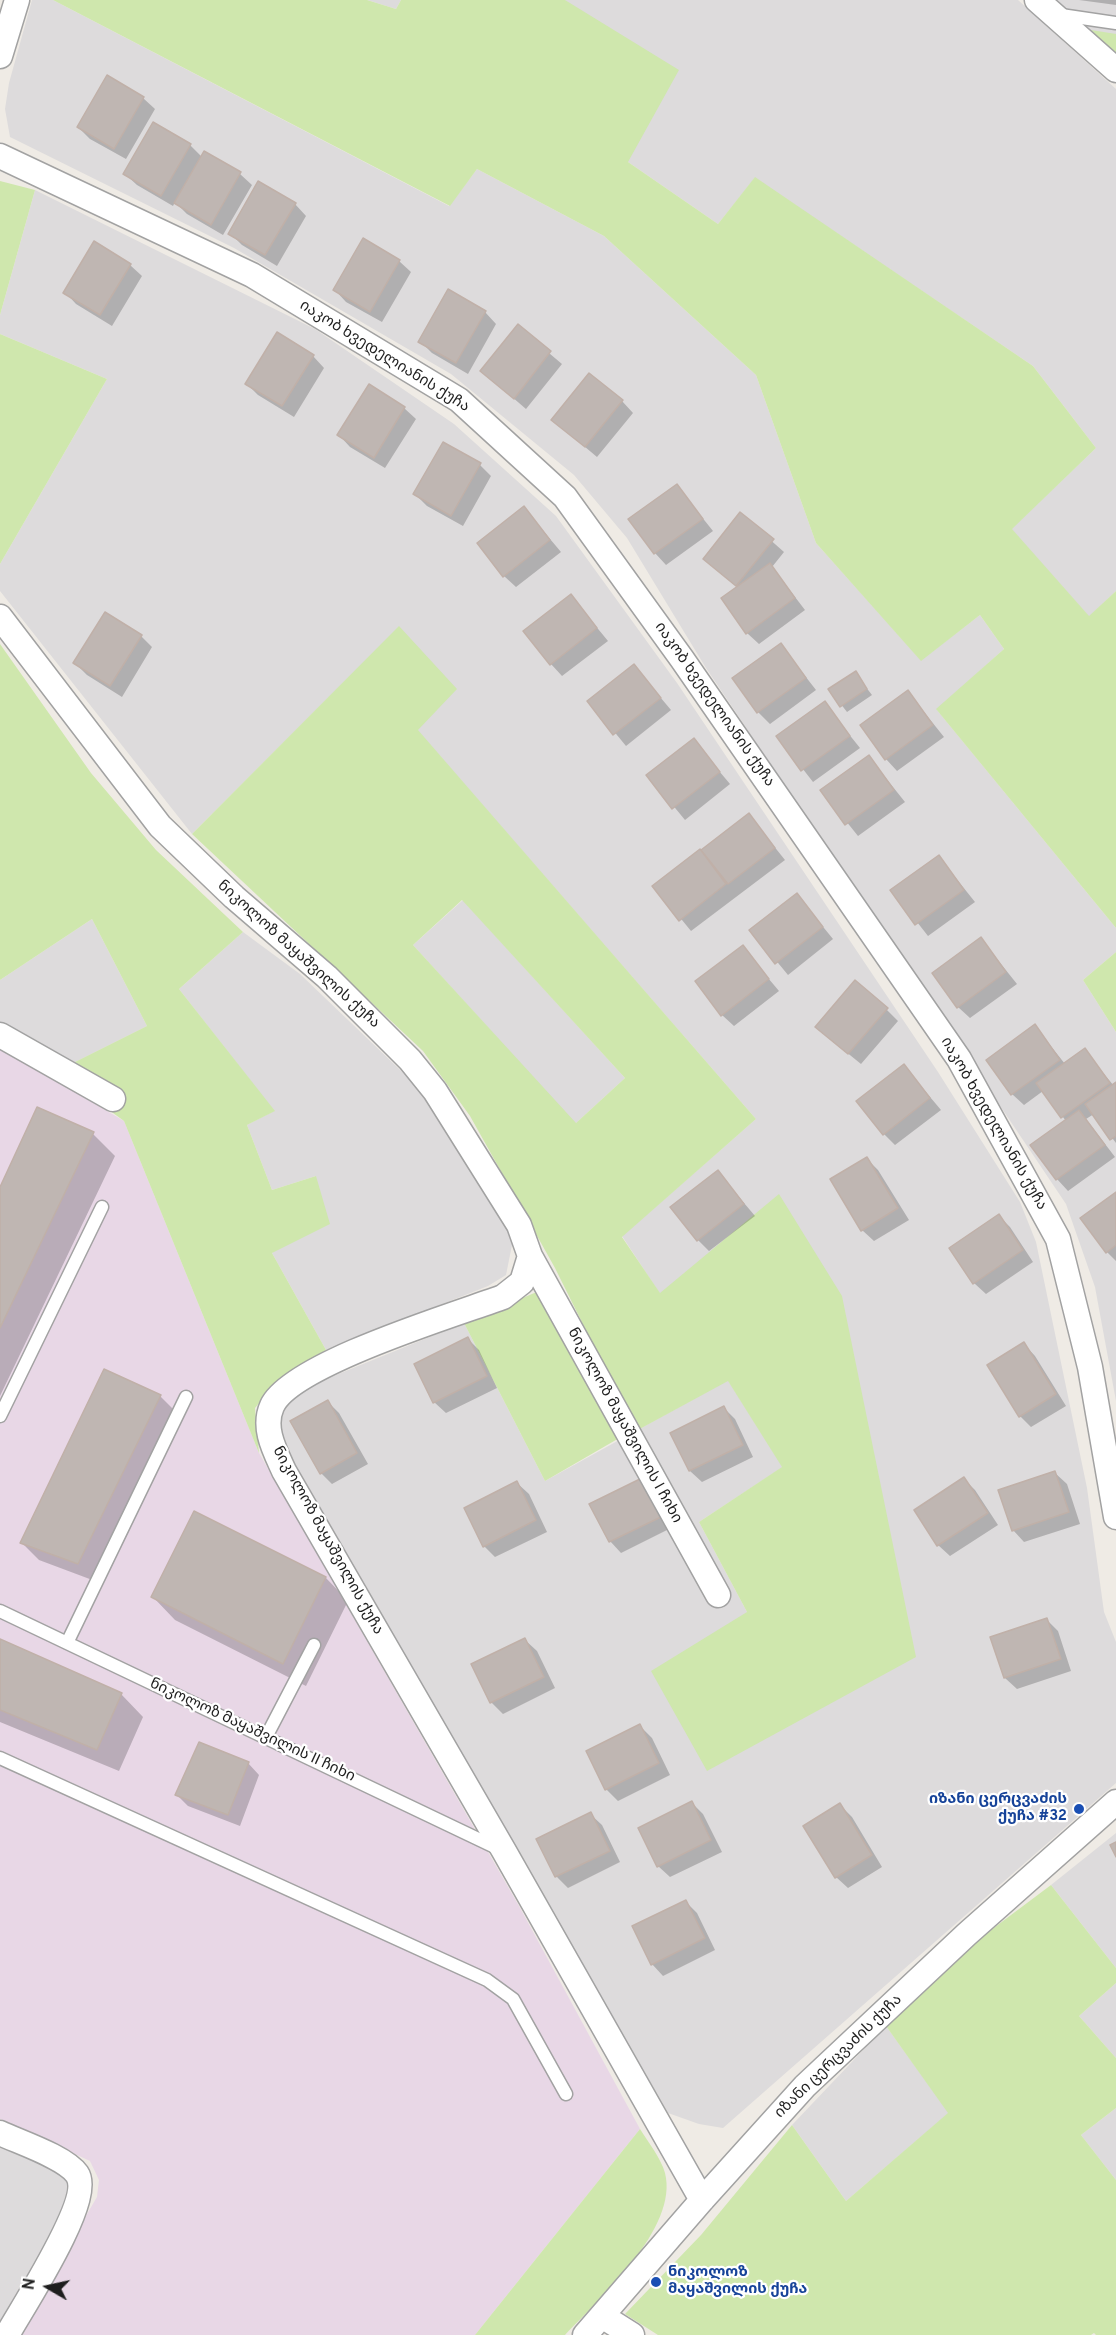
<!DOCTYPE html>
<html>
<head>
<meta charset="utf-8">
<style>
	body { margin:0 }
	#map { position:relative; width:1116px; height:2335px; overflow:hidden; background:#efebe5; font-family:Overpass,sans-serif }
	canvas { display:block }
	.north { position:absolute; left:18px; top:2257px; width:60px; height:60px; -webkit-text-stroke:4px #fff; paint-order:stroke; rotate:279deg; font-size:16px; font-weight:700; line-height:24px; text-align:center; color:#1e1e1e }
	.north::after { content:''; display:block; margin:auto; width:21px; height:27px; background:#1e1e1e; clip-path:polygon(50% 0,100% 100%,50% 72%,0 100%) }
</style>
</head>
<body>
<div id="map">
<canvas width="1116" height="2335"></canvas>
<div class="north">N</div>
</div>
<script>
const g = document.querySelector('canvas').getContext('2d');
g.lineJoin = 'round';
function fill(path, color) {
  g.fillStyle = color;
  g.fill(path, 'evenodd');
}
function trace(path, color, width, dash) {
  g.strokeStyle = color;
  g.lineWidth = width;
  g.lineCap = dash ? 'butt' : 'round';
  g.setLineDash(dash || []);
  g.stroke(path);
}
function drawText(font, color, halo, rows, align = 'center') {
  g.font = font + ' Overpass,"Noto Sans Georgian",sans-serif';
  g.lineWidth = 4.5;
  g.setLineDash([]);
  g.textBaseline = 'middle';
  g.strokeStyle = halo;
  g.fillStyle = color;
  for (const [text, x, y, turn = 0] of rows) {
    g.save();
    g.translate(x, y);
    g.rotate((+turn || 0) * Math.PI / 180);
    g.textAlign = isNaN(turn) ? turn : align;
    if (halo) g.strokeText(text, 0, 0);
    g.fillText(text, 0, 0);
    g.restore();
  }
}
const residential = new Path2D(`
	M 32,0 L 53,0 L 449,206 L 477,169 L 604,236 L 756,375 L 816,543 L 921,660 L 980,615 L 1004,649 L 937,710 L 1116,928 L 1116,952 L 1083,980 L 1116,1032 L 1116,1401 L 1095,1287 L 1066,1204 L 706,668 L 627,538 L 574,475 L 451,374 L 234,248 L 10,137 L 5,109 L 9,83 Z
	M 367,0 L 401,0 L 396,9 Z
	M 565,0 L 1018,0 L 1116,89 L 1116,591 L 1089,617 L 1011,529 L 1096,448 L 1033,366 L 755,178 L 718,224 L 628,162 Z
	M 1053,0 L 1116,0 L 1116,61 Z
	M 35,190 L 315,329 L 454,424 L 556,516 L 677,683 L 938,1072 L 1020,1202 L 1036,1242 L 1087,1488 L 1104,1612 L 1116,1642 L 1116,1783 L 723,2128 L 699,2124 L 668,2113 L 286,1452 L 278,1425 L 281,1408 L 299,1390 L 464,1323 L 545,1481 L 728,1380 L 783,1467 L 699,1522 L 747,1612 L 706,1771 L 842,1296 L 660,1294 L 622,1236 L 756,1119 L 417,730 L 399,627 L 192,834 L 0,591 L 0,564 L 107,379 L 0,334 L 0,315 Z
	M 463,900 L 625,1078 L 575,1124 L 413,945 Z
	M 92,919 L 147,1026 L 69,1065 L 0,1027 L 0,980 Z
	M 243,932 L 300,974 L 419,1088 L 505,1222 L 513,1240 L 506,1275 L 488,1286 L 326,1350 L 272,1253 L 316,1176 L 272,1190 L 247,1125 L 274,1111 L 179,989 Z
	M 1116,1833 L 1116,1968 L 1051,1885 Z
	M 1116,1983 L 1116,2058 L 1079,2016 Z
	M 886,2026 L 949,2113 L 846,2201 L 792,2125 Z
	M 1116,2108 L 1116,2180 L 1081,2135 Z
	M 0,2140 L 64,2175 L 70,2192 L 66,2218 L 0,2334 Z`);
const industrial = new Path2D(`
	M 0,1048 L 124,1121 L 259,1453 L 519,1906 L 640,2129 L 475,2335 L 16,2335 L 97,2197 L 99,2180 L 90,2161 L 0,2119 Z`);
const grass = new Path2D(`
	M 53,0 L 367,0 L 396,9 L 401,0 L 565,0 L 679,70 L 628,162 L 718,224 L 755,177 L 1033,366 L 1096,448 L 1012,529 L 1089,616 L 1116,591 L 1116,928 L 936,709 L 1004,649 L 980,615 L 921,661 L 816,543 L 756,375 L 604,236 L 477,169 L 450,206 Z
	M 1091,30 L 1116,34 L 1116,54 Z
	M 0,181 L 35,190 L 0,315 Z
	M 0,334 L 107,379 L 0,564 Z
	M 399,626 L 457,689 L 418,730 L 756,1119 L 622,1237 L 660,1293 L 779,1194 L 842,1296 L 916,1657 L 707,1771 L 651,1671 L 747,1612 L 699,1522 L 782,1467 L 728,1381 L 636,1431 L 555,1268 L 470,1116 L 423,1051 L 192,834 ZM 462,900 L 625,1078 L 576,1123 L 413,945 Z
	M 0,644 L 91,773 L 156,850 L 243,932 L 179,989 L 275,1111 L 247,1125 L 272,1190 L 316,1176 L 330,1224 L 272,1253 L 326,1350 L 273,1386 L 255,1408 L 259,1453 L 124,1121 L 109,1110 L 69,1065 L 147,1026 L 92,919 L 0,980 Z
	M 1116,952 L 1116,1032 L 1083,980 Z
	M 539,1291 L 621,1437 L 545,1481 L 464,1323 Z
	M 1051,1885 L 1116,1968 L 1116,1983 L 1079,2016 L 1116,2058 L 1116,2108 L 1081,2135 L 1116,2180 L 1116,2335 L 1096,2335 L 1094,2333 L 1091,2335 L 658,2335 L 625,2314 L 701,2235 L 792,2125 L 846,2201 L 948,2113 L 886,2026 L 967,1948 Z
	M 640,2129 C 648,2142 661,2158 665,2173 C 679,2228 599,2299 565,2335 L 475,2335 Z`);
const shadow = new Path2D(`
	M 1079,0 L 1116,0 L 1116,5 Z
	M 143,98 L 155,109 L 126,159 L 90,139 L 78,127 Z
	M 190,145 L 202,157 L 204,153 L 240,174 L 252,185 L 223,235 L 187,214 L 175,202 L 173,206 L 137,185 L 125,174 Z
	M 295,204 L 306,216 L 277,266 L 242,245 L 230,233 Z
	M 399,261 L 411,272 L 382,322 L 346,302 L 335,290 Z
	M 130,265 L 142,276 L 112,326 L 76,304 L 65,292 Z
	M 485,312 L 496,324 L 468,374 L 432,353 L 420,341 Z
	M 518,327 L 562,364 L 526,409 L 482,371 Z
	M 313,356 L 324,368 L 294,417 L 258,395 L 247,384 Z
	M 622,401 L 633,413 L 597,457 L 553,420 Z
	M 404,408 L 416,419 L 385,468 L 350,447 L 339,435 Z
	M 480,465 L 491,476 L 463,526 L 427,506 L 415,494 Z
	M 677,486 L 713,531 L 666,565 L 655,553 Z
	M 524,508 L 561,552 L 516,587 L 504,576 Z
	M 741,514 L 784,552 L 772,567 L 805,610 L 759,644 L 747,633 L 738,588 L 705,559 Z
	M 571,596 L 608,641 L 562,676 L 551,664 Z
	M 141,636 L 152,647 L 122,697 L 87,675 L 75,663 Z
	M 781,645 L 816,690 L 770,724 L 758,712 Z
	M 634,666 L 671,710 L 626,746 L 589,701 Z
	M 855,673 L 872,695 L 847,712 L 830,690 Z
	M 908,692 L 944,737 L 897,771 L 886,759 Z
	M 824,703 L 860,748 L 813,782 L 778,737 Z
	M 693,740 L 730,784 L 685,820 L 648,775 Z
	M 869,757 L 905,802 L 858,836 L 822,791 Z
	M 749,815 L 785,860 L 691,931 L 655,887 Z
	M 939,857 L 975,902 L 928,936 L 892,890 Z
	M 797,895 L 833,939 L 788,975 L 751,930 Z
	M 981,939 L 1017,984 L 970,1018 L 958,1007 Z
	M 742,947 L 779,991 L 734,1026 L 722,1015 Z
	M 886,1009 L 898,1021 L 861,1064 L 829,1038 Z
	M 1035,1026 L 1065,1064 L 1084,1050 L 1114,1086 L 1116,1084 L 1116,1143 L 1094,1114 L 1086,1119 L 1115,1157 L 1068,1191 L 1057,1179 L 1066,1121 L 1043,1091 L 1024,1105 L 1012,1094 Z
	M 904,1066 L 941,1110 L 895,1145 L 884,1134 Z
	M 93,1134 L 115,1156 L 0,1396 L 0,1190 Z
	M 867,1159 L 878,1170 L 909,1220 L 874,1241 L 862,1230 Z
	M 718,1172 L 755,1216 L 709,1251 L 698,1240 Z
	M 1116,1193 L 1116,1261 L 1107,1252 Z
	M 999,1216 L 1010,1227 L 1033,1262 L 986,1294 L 974,1283 Z
	M 468,1339 L 479,1350 L 497,1388 L 446,1413 L 434,1402 Z
	M 1024,1344 L 1035,1356 L 1066,1406 L 1031,1427 L 1020,1416 Z
	M 160,1396 L 177,1413 L 95,1581 L 39,1560 L 22,1543 Z
	M 328,1402 L 339,1413 L 368,1464 L 332,1484 L 321,1473 Z
	M 724,1408 L 735,1419 L 753,1457 L 702,1482 L 690,1471 L 672,1433 Z
	M 1055,1473 L 1067,1484 L 1080,1524 L 1024,1542 L 1013,1530 Z
	M 643,1479 L 673,1527 L 621,1553 L 610,1541 Z
	M 964,1479 L 975,1490 L 998,1525 L 950,1556 L 938,1545 Z
	M 517,1483 L 529,1494 L 547,1532 L 495,1557 L 484,1546 Z
	M 194,1513 L 326,1578 L 348,1601 L 306,1686 L 175,1620 L 153,1597 Z
	M 1047,1620 L 1058,1631 L 1071,1671 L 1017,1689 L 1005,1678 Z
	M 525,1640 L 537,1651 L 555,1688 L 503,1714 L 491,1702 L 473,1665 Z
	M 0,1641 L 121,1694 L 143,1717 L 119,1771 L 0,1722 Z
	M 640,1726 L 652,1738 L 670,1775 L 618,1801 L 606,1789 Z
	M 248,1763 L 259,1775 L 240,1826 L 188,1806 L 177,1795 Z
	M 692,1803 L 703,1814 L 722,1852 L 670,1877 L 658,1866 Z
	M 840,1805 L 852,1817 L 882,1867 L 848,1888 L 836,1877 Z
	M 590,1814 L 602,1825 L 620,1862 L 568,1888 L 557,1877 L 538,1839 Z
	M 685,1901 L 697,1913 L 715,1950 L 663,1976 L 652,1964 Z`);
const building = new Path2D(`
	M 107,75 L 144,97 L 114,149 L 77,127 Z
	M 153,122 L 191,144 L 161,196 L 123,174 Z
	M 204,151 L 241,172 L 211,225 L 174,203 Z
	M 258,181 L 296,203 L 265,255 L 228,234 Z
	M 363,238 L 400,260 L 370,312 L 333,290 Z
	M 94,241 L 131,264 L 100,315 L 63,293 Z
	M 448,289 L 486,311 L 456,363 L 418,342 Z
	M 518,324 L 551,351 L 514,399 L 480,371 Z
	M 277,332 L 314,355 L 282,406 L 245,384 Z
	M 589,373 L 623,400 L 585,447 L 551,420 Z
	M 369,384 L 405,407 L 374,458 L 337,435 Z
	M 443,442 L 481,463 L 451,516 L 413,494 Z
	M 677,484 L 703,519 L 654,554 L 628,519 Z
	M 524,506 L 550,540 L 503,577 L 477,543 Z
	M 740,512 L 774,539 L 736,586 L 703,559 Z
	M 770,563 L 795,598 L 746,634 L 721,598 Z
	M 571,594 L 597,628 L 550,665 L 523,631 Z
	M 105,612 L 142,635 L 110,686 L 73,663 Z
	M 781,643 L 806,678 L 757,713 L 732,678 Z
	M 634,664 L 661,698 L 613,735 L 587,701 Z
	M 856,671 L 867,689 L 840,707 L 828,689 Z
	M 908,690 L 933,725 L 885,760 L 860,725 Z
	M 825,701 L 850,736 L 801,771 L 776,736 Z
	M 694,738 L 720,772 L 672,809 L 646,775 Z
	M 869,755 L 894,790 L 845,825 L 820,790 Z
	M 749,813 L 775,848 L 728,884 L 701,850 Z
	M 700,849 L 726,884 L 679,921 L 652,886 Z
	M 939,855 L 964,890 L 915,925 L 890,890 Z
	M 797,893 L 823,927 L 775,964 L 749,930 Z
	M 981,937 L 1006,972 L 957,1008 L 932,973 Z
	M 743,945 L 769,979 L 721,1016 L 695,981 Z
	M 855,980 L 888,1008 L 848,1054 L 815,1027 Z
	M 1035,1024 L 1060,1060 L 1011,1095 L 986,1060 Z
	M 1085,1048 L 1110,1083 L 1061,1118 L 1036,1083 Z
	M 904,1064 L 930,1098 L 883,1135 L 856,1101 Z
	M 1116,1082 L 1116,1136 L 1110,1140 L 1085,1104 Z
	M 37,1107 L 94,1132 L 0,1328 L 0,1187 Z
	M 1079,1110 L 1105,1145 L 1056,1180 L 1030,1145 Z
	M 867,1157 L 898,1208 L 861,1231 L 830,1179 Z
	M 718,1170 L 744,1204 L 697,1241 L 670,1207 Z
	M 1116,1192 L 1116,1245 L 1106,1253 L 1080,1218 Z
	M 999,1214 L 1023,1250 L 973,1284 L 949,1248 Z
	M 468,1337 L 487,1376 L 433,1403 L 414,1364 Z
	M 1024,1342 L 1056,1394 L 1019,1417 L 987,1365 Z
	M 104,1369 L 161,1395 L 78,1564 L 20,1543 Z
	M 328,1400 L 357,1453 L 320,1474 L 290,1421 Z
	M 724,1406 L 743,1445 L 689,1471 L 670,1433 Z
	M 1055,1471 L 1069,1512 L 1012,1531 L 998,1490 Z
	M 644,1477 L 663,1516 L 609,1542 L 589,1504 Z
	M 964,1477 L 988,1513 L 937,1546 L 914,1510 Z
	M 517,1481 L 536,1520 L 483,1547 L 464,1508 Z
	M 194,1511 L 326,1577 L 283,1664 L 151,1597 Z
	M 1047,1618 L 1061,1659 L 1004,1678 L 990,1637 Z
	M 525,1638 L 544,1677 L 490,1703 L 471,1664 Z
	M 0,1639 L 122,1693 L 97,1750 L 0,1710 Z
	M 640,1724 L 659,1763 L 605,1790 L 586,1751 Z
	M 199,1742 L 249,1762 L 228,1815 L 175,1795 Z
	M 692,1801 L 711,1840 L 657,1867 L 638,1828 Z
	M 840,1803 L 872,1855 L 835,1878 L 803,1826 Z
	M 591,1812 L 610,1851 L 555,1877 L 536,1839 Z
	M 1116,1842 L 1116,1857 L 1110,1845 Z
	M 686,1900 L 705,1938 L 651,1965 L 632,1926 Z`);
const service = new Path2D(`
	M 1061,15 L 1116,23
	M 0,1416 L 102,1207
	M 0,1611 L 497,1848
	M 67,1643 L 186,1397
	M 266,1737 L 314,1645
	M 0,1758 L 487,1980 L 513,1999 L 566,2094`);
const minor = new Path2D(`
	M 1037,0 L 1116,70
	M 0,56 L 17,0
	M 0,156 L 252,275 L 459,400 L 565,497 L 682,659 L 959,1059 L 1058,1239 L 1090,1367 L 1116,1517
	M 0,617 L 160,826 L 234,897 L 327,977 L 410,1060 L 435,1091 L 519,1225 L 530,1256 L 718,1595
	M 0,1035 L 113,1099
	M 530,1256 L 522,1282 L 503,1297 C 457,1314 291,1364 272,1406 C 262,1428 275,1451 284,1471 L 504,1851 L 702,2200
	M 0,2133 C 19,2142 65,2157 77,2174 C 94,2199 22,2308 7,2335
	M 602,2316 L 632,2335
	M 585,2335 L 702,2200 L 805,2086 L 967,1934 L 1116,1802`);
const markers = [
	[1079,1809,6,"#1a4fb4"],
	[656,2282,6,"#1a4fb4"]
];
const streetNames = [
	["იაკობ ხვედელიანის ქუჩა",384,357,32],
	["იაკობ ხვედელიანის ქუჩა",714,705,55],
	["ნიკოლოზ მაყაშვილის ქუჩა",298,955,42],
	["იაკობ ხვედელიანის ქუჩა",993,1124,60],
	["ნიკოლოზ მაყაშვილის I ჩიხი",624,1426,61],
	["ნიკოლოზ მაყაშვილის ქუჩა",327,1541,61],
	["ნიკოლოზ მაყაშვილის II ჩიხი",252,1731,25],
	["იზანი ცერცვაძის ქუჩა",839,2057,-44]
];
const transitNames = [
	["იზანი ცერცვაძის",1067,1800],
	["ქუჩა #32",1067,1817],
	["ნიკოლოზ",668,2273,"left"],
	["მაყაშვილის ქუჩა",668,2290,"left"]
];
fill(residential, '#dddbdc');
fill(industrial, '#e8d7e6');
fill(grass, '#cfe7ad');
fill(shadow, '#0003');
fill(building, '#bfb6b2');
trace(building, '#c0b0a8', 1.5);
trace(service, '#a2a2a2', 15);
trace(minor, '#a2a2a2', 27);
trace(service, '#fff', 12);
trace(minor, '#fff', 24);
for (const [x, y, r, color] of markers) {
  const dot = new Path2D();
  dot.arc(x, y, r, 0, 2 * Math.PI);
  g.fillStyle = color;
  g.fill(dot);
  trace(dot, '#fff', 2);
}
drawText('15px', '#1e1e1e', '#fff', streetNames);
drawText('bold 15px', '#164399', '#fff', transitNames, 'right');
</script>
</body>
</html>
